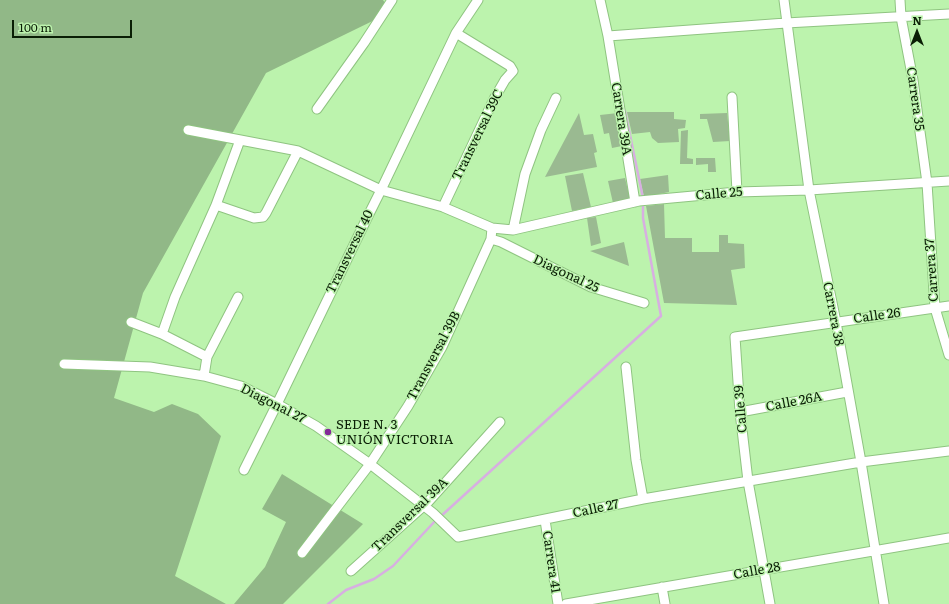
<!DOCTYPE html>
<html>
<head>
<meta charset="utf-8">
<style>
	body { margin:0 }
	#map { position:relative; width:949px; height:604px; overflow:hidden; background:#bcf3ad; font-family:Literata,serif }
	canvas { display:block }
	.north { position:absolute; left:897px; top:12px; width:40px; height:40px; -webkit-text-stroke:3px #bcf3ad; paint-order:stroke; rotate:0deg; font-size:11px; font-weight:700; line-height:16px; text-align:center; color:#0a1e05 }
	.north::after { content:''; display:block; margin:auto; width:14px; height:18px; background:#0a1e05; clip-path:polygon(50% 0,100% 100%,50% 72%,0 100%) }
	.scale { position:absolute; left:12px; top:20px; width:120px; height:18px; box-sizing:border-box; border:2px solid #0a1e05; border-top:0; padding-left:5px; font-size:12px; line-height:14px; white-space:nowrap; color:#0a1e05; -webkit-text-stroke:3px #bcf3ad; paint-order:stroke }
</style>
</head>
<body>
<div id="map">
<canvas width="949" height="604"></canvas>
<div class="north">N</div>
<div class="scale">100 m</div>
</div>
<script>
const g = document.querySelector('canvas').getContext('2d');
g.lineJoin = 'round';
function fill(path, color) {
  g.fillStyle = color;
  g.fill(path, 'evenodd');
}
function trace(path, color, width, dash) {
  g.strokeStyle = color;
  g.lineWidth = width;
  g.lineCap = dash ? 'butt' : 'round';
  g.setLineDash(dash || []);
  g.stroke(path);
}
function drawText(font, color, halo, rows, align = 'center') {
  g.font = font + ' Literata,serif';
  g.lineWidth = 3;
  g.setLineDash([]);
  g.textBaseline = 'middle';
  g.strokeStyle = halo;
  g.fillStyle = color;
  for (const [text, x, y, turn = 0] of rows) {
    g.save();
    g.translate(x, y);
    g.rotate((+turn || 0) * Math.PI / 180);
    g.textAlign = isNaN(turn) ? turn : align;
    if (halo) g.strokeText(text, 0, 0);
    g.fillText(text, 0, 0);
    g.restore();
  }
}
const green = new Path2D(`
	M 627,112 L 674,112 L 674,119 L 686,120 L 685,128 L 678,129 L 679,142 L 658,143 L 652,138 L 650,132 L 632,134 Z
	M 579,113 L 584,135 L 593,134 L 597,152 L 594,153 L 597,167 L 545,177 Z
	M 618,113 L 622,146 L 612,148 L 609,133 L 604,134 L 600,115 Z
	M 727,113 L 730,141 L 713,142 L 707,119 L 700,119 L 700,114 Z
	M 688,130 L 687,158 L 693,159 L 693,164 L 680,164 L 681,131 Z
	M 696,158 L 715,158 L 716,172 L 708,172 L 708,164 L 696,165 Z
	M 583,173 L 591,207 L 572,211 L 565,176 Z
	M 668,175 L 669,192 L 644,197 L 640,179 Z
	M 625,178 L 630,199 L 613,203 L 608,181 Z
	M 664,204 L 665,238 L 692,238 L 692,252 L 719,252 L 719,235 L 728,235 L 728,243 L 744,244 L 745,268 L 731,270 L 737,305 L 664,303 L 646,206 Z
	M 596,217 L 601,243 L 591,246 L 587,218 Z
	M 624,242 L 629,266 L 590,251 Z`);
const forest = new Path2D(`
	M 0,0 L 383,0 L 391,12 L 266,73 L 143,293 L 114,398 L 154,412 L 172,404 L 198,414 L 221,436 L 175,576 L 226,604 L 0,604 Z
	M 282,474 L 363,524 L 283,604 L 234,604 L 265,567 L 286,522 L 262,509 Z`);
const stream = new Path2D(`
	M 625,111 L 643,198
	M 440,517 L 661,316 L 643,218 L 643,203
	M 328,604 L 346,590 L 374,579 L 393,566 L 436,520`);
const minor = new Path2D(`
	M 600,0 L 608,36 L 635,202
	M 784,0 L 809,190 L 836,322 L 861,462 L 884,604
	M 900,0 L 901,17 L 913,80 L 927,183 L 935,308 L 949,355
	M 608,36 L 786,23 L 949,14
	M 732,97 L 737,192
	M 317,109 L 364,43 L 392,0
	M 188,130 L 298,151 L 381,190 L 443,207 L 492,228 L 513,230 L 639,201 L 737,192 L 809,190 L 949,181
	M 216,205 L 254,218 L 263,217 L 266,213 L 298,151
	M 443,207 L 494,99 L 505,80 L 513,71 L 510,66 L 456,33
	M 513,230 L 525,174 L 541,130 L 556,98
	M 491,239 L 501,242 L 591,287 L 644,303
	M 131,322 L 162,334 L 207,357
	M 162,334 L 175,297 L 216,205 L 240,140
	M 64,364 L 150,367 L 204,376 L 241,386 L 277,404 L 316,426 L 370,464 L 433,513 L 458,537 L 643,499 L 861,462 L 949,451
	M 626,367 L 636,460 L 643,499
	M 204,376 L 207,357 L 238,297
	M 740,412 L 847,392
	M 244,470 L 277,404 L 367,218 L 381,190 L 456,33 L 478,0
	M 545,520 L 558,604
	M 302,553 L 370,464 L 408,406 L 442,347 L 491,239 L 492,228
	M 351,571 L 428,502 L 500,422
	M 662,587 L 665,604
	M 566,604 L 949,538
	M 770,604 L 748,481 L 740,412 L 735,337 L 949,306`);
const markers = [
	[328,432,4,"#832b98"]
];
const streetNames = [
	["Carrera 35",915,99,82],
	["Carrera 39A",621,119,81],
	["Transversal 39C",478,135,-64],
	["Calle 25",719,194,-5],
	["Transversal 40",350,252,-64],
	["Carrera 37",932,270,-94],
	["Diagonal 25",566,274,25],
	["Carrera 38",833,314,79],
	["Calle 26",877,316,-8],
	["Transversal 39B",434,356,-62],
	["Calle 26A",794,402,-11],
	["Diagonal 27",273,404,27],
	["Calle 39",741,409,-95],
	["Calle 27",596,509,-12],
	["Transversal 39A",410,515,-44],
	["Carrera 41",551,562,82],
	["Calle 28",757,571,-10]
];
const poiNames = [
	["SEDE N. 3",336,425],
	["UNIÓN VICTORIA",336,440]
];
fill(green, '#9aba91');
fill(forest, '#91b887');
trace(stream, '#d7afe1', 2.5);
trace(minor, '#8fc481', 11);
trace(minor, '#fff', 9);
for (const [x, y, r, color] of markers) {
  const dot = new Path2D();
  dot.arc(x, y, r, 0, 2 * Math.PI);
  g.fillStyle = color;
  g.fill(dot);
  trace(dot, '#bcf3ad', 1.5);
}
drawText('13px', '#0a1e05', '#bcf3ad', streetNames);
drawText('13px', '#0a1e05', '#bcf3ad', poiNames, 'left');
</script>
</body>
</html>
